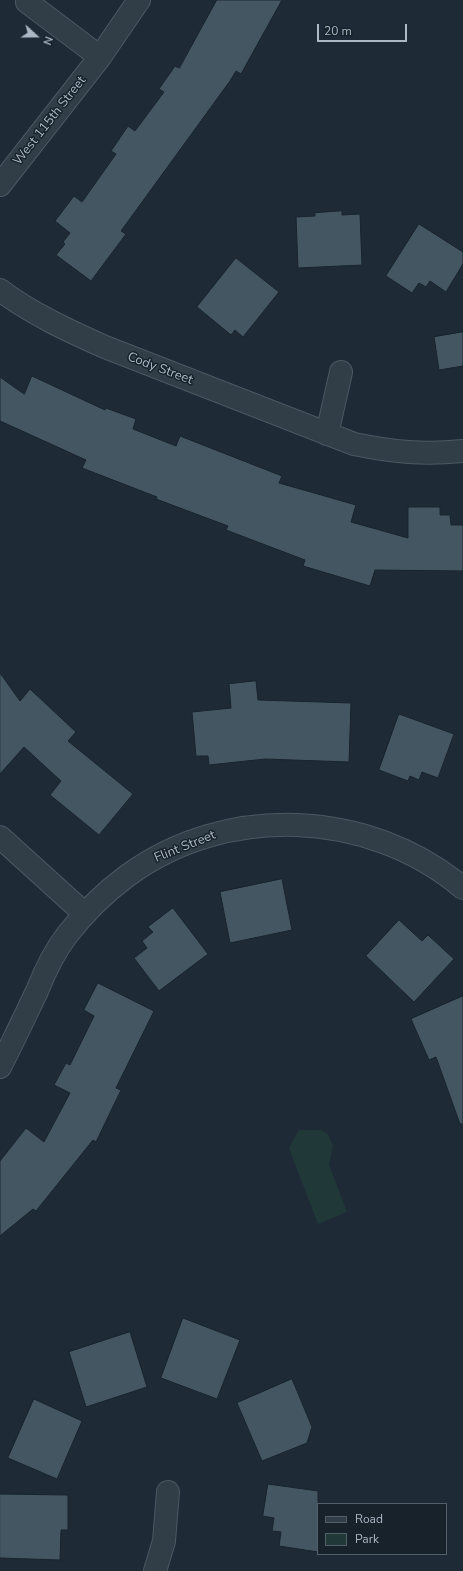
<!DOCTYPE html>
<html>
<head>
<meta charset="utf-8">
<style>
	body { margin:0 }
	#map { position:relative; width:463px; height:1571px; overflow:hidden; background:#1e2b37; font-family:"Nunito Sans",sans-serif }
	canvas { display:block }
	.legend { position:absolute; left:317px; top:1503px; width:130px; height:52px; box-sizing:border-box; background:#17222b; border:1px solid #525e69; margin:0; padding:5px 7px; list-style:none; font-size:12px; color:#abb8c5 }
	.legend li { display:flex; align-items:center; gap:8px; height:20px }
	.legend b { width:20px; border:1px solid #525e69 }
	.north { position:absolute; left:16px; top:16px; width:40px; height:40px; -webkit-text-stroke:3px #17222b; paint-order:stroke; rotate:111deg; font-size:11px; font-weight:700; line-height:16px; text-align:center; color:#abb8c5 }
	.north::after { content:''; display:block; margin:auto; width:14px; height:18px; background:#abb8c5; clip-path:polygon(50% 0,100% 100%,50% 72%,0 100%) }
	.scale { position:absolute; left:317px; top:24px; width:90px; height:18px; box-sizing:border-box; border:2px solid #abb8c5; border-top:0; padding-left:5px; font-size:12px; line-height:14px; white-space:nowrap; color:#abb8c5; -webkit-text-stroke:3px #17222b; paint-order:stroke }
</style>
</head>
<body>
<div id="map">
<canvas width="463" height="1571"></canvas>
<ul class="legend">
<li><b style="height:5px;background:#313d47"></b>Road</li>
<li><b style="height:11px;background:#203837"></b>Park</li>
</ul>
<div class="north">N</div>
<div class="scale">20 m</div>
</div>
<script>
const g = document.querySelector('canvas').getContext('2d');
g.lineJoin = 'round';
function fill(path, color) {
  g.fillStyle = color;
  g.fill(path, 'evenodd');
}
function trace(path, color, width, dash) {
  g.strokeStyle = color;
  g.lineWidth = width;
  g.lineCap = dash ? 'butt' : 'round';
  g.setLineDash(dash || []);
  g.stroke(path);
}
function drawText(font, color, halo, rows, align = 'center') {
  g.font = font + ' "Nunito Sans",sans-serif';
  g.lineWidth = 3;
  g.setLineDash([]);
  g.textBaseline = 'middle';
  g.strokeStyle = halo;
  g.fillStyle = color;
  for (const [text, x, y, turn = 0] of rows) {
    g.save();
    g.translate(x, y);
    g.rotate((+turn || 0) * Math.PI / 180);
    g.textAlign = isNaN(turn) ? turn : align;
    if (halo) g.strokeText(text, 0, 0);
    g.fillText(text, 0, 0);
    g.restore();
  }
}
const green = new Path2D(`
	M 299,1130 L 321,1130 L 328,1134 L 333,1146 L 329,1165 L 347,1212 L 318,1224 L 289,1148 Z`);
const building = new Path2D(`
	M 217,0 L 282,0 L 241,74 L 236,71 L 230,81 L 121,231 L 126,234 L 91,281 L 56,255 L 65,244 L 63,242 L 70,233 L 55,221 L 74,196 L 82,202 L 116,154 L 111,151 L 128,126 L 135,131 L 164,92 L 159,89 L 175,66 L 179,68 Z
	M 342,211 L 342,215 L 360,214 L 362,265 L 298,268 L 296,217 L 315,216 L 315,213 Z
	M 419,224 L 463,252 L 463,264 L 446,292 L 430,281 L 426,287 L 419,283 L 412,293 L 386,276 Z
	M 236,258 L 279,292 L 243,337 L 235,330 L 231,335 L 197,307 Z
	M 463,332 L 463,366 L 439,370 L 434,337 Z
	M 32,376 L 105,410 L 106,408 L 136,419 L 133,429 L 176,446 L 180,436 L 282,476 L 279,483 L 356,505 L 351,522 L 408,538 L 408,507 L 440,507 L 440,515 L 450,515 L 451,525 L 463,525 L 463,571 L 375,570 L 370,586 L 303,566 L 305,560 L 226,530 L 228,526 L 156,499 L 157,497 L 82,468 L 86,460 L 0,421 L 0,377 L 24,394 Z
	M 0,673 L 20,701 L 30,689 L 76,732 L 68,741 L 133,794 L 99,835 L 50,795 L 61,781 L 24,747 L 0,774 Z
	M 256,681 L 258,700 L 351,703 L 349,762 L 265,759 L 209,765 L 208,756 L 196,756 L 192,712 L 231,708 L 229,684 Z
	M 399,714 L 454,734 L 438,778 L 422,772 L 419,780 L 410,776 L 408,781 L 379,770 Z
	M 282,879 L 292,930 L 230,943 L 220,892 Z
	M 173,908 L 208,954 L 159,991 L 134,958 L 147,948 L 142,941 L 153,932 L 148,927 Z
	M 399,920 L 422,941 L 428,935 L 454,959 L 414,1002 L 366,956 Z
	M 98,983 L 154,1011 L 116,1088 L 121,1090 L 96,1142 L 93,1140 L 36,1211 L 33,1209 L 0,1236 L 0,1161 L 26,1128 L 44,1142 L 70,1093 L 54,1085 L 66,1063 L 70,1065 L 94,1016 L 84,1010 Z
	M 463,996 L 463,1124 L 460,1124 L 436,1057 L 429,1060 L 411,1019 Z
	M 183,1318 L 240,1340 L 217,1399 L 161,1378 Z
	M 130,1332 L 147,1387 L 86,1407 L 69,1352 Z
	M 292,1379 L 312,1427 L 307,1443 L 262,1461 L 237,1403 Z
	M 34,1399 L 82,1421 L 57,1479 L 8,1458 Z
	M 268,1484 L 318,1491 L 318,1552 L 279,1546 L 281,1532 L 272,1531 L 274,1518 L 263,1516 Z
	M 0,1494 L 68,1495 L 68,1530 L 61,1530 L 60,1560 L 0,1558 Z`);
const street = new Path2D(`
	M 27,2 L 100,57
	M 0,185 L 100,57 L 139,0
	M 0,290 C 32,314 69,331 105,347 L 354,444 C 393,452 424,455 463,451
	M 327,434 L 341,372
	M 0,837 L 85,914
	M 0,1067 C 13,1042 25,1016 37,991 C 45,971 54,952 67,935 C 84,913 104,893 127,876 C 226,803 369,809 463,888
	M 155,1571 L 164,1541 L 168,1492`);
const streetNames = [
	["West 115th Street",50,121,-52],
	["Cody Street",160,369,21],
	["Flint Street",185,847,-22]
];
fill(green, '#203837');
fill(building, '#455663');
trace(building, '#19242d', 1);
trace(street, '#4c5862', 24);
trace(street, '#313d47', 22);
drawText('13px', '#abb8c5', '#17222b', streetNames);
</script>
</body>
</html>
